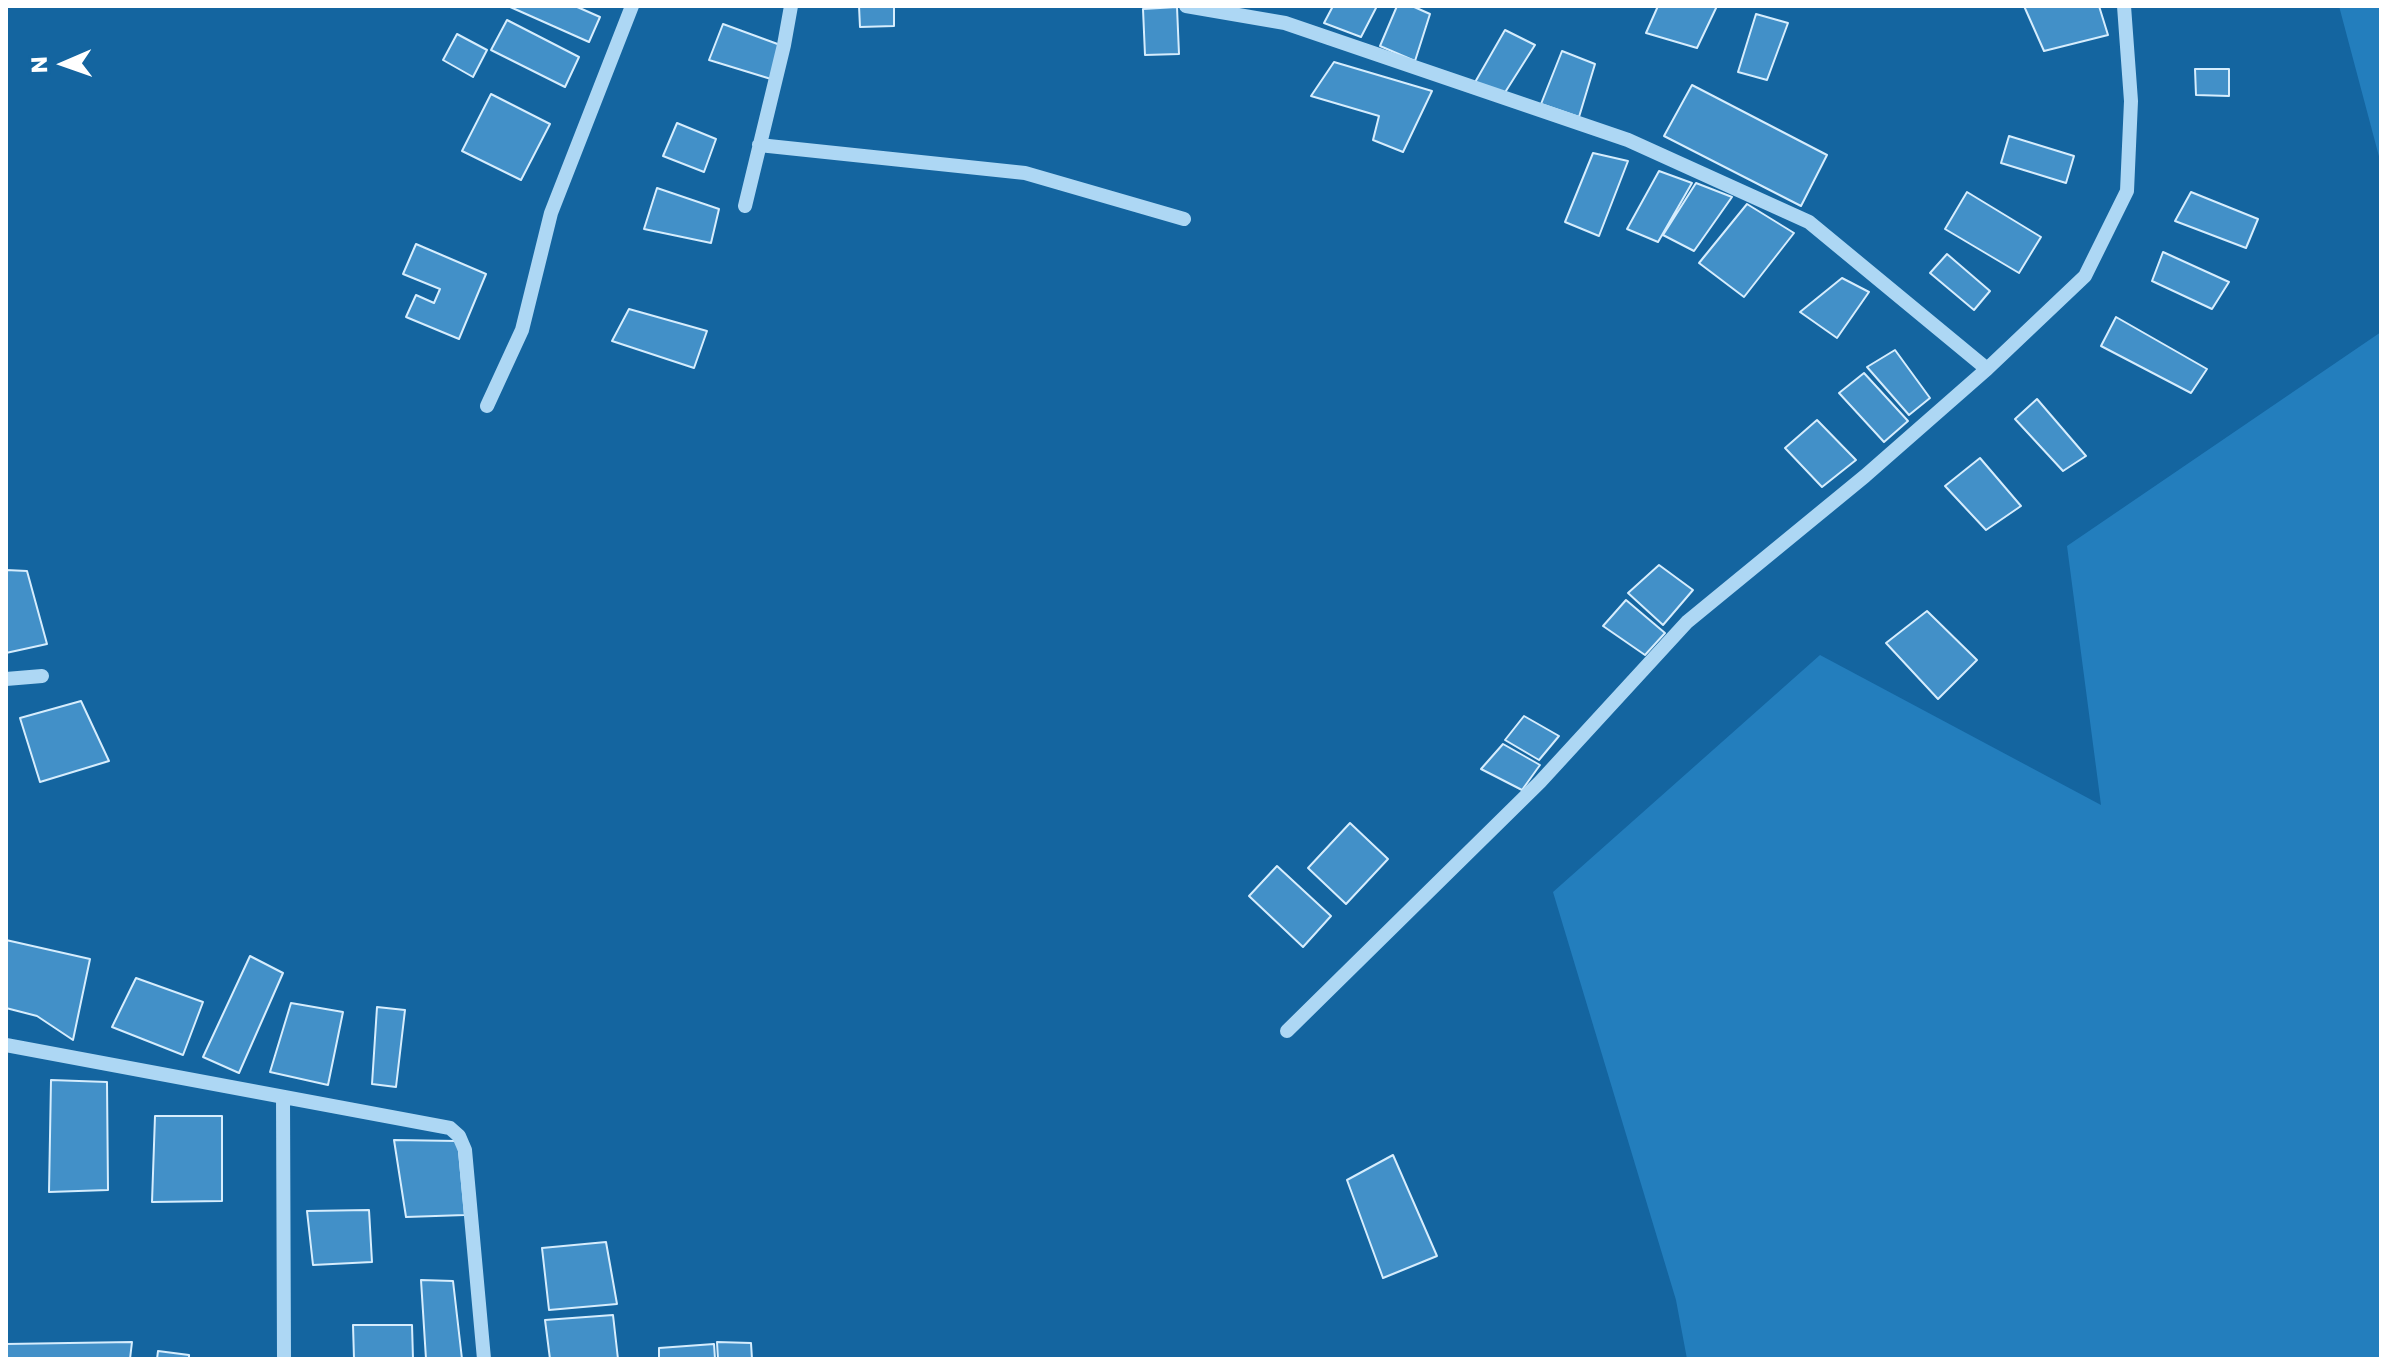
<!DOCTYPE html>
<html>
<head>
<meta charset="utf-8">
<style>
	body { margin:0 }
	#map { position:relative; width:2387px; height:1365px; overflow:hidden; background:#1465a0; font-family:Poppins,sans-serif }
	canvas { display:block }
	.frame { position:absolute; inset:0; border:8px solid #fff; pointer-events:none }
	.north { position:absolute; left:24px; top:24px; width:80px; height:80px; -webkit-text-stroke:6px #1465a0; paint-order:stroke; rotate:268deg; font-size:22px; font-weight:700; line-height:32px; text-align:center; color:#fff }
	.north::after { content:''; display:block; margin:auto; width:28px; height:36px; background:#fff; clip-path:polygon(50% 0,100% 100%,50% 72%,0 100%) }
</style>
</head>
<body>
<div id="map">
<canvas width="2387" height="1365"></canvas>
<div class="frame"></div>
<div class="north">N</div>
</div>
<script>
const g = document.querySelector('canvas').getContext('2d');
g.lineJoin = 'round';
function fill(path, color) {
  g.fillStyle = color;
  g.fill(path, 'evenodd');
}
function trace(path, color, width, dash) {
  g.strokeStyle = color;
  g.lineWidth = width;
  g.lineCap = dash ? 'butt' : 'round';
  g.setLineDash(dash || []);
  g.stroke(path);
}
const green = new Path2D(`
	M 2339,6 L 2381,6 L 2381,164 Z
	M 2381,332 L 2381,1359 L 1687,1359 L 1676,1300 L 1553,892 L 1820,655 L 2101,805 L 2067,546 Z`);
const building = new Path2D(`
	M 508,6 L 575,6 L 600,17 L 589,42 Z
	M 859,6 L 894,6 L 894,26 L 860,27 Z
	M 1333,6 L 1377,6 L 1361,37 L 1324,23 Z
	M 1397,6 L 1412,6 L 1430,14 L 1415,61 L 1380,46 Z
	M 1658,6 L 1717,6 L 1697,48 L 1646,33 Z
	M 2024,6 L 2099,6 L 2108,35 L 2044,51 Z
	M 1177,7 L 1179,54 L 1145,55 L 1143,9 Z
	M 1756,14 L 1788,23 L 1767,80 L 1738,72 Z
	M 507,20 L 579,57 L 565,87 L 491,50 Z
	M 723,24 L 783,46 L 771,79 L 709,60 Z
	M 1505,30 L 1535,45 L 1504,94 L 1474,84 Z
	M 457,34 L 487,50 L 473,77 L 443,60 Z
	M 1562,51 L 1595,64 L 1579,117 L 1541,104 Z
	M 1334,62 L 1432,91 L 1403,152 L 1373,140 L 1379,116 L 1311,96 Z
	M 2195,69 L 2229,69 L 2229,96 L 2196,95 Z
	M 1692,85 L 1827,155 L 1801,206 L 1664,136 Z
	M 491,94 L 550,124 L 521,180 L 462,151 Z
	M 677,123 L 716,139 L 704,172 L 663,156 Z
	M 2009,136 L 2074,156 L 2066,183 L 2001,163 Z
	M 1593,153 L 1628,161 L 1599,236 L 1565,222 Z
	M 1659,171 L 1692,183 L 1658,242 L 1627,229 Z
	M 1696,183 L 1732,197 L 1694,251 L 1663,235 Z
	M 657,188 L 719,209 L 711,243 L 644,229 Z
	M 1967,192 L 2041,237 L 2019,273 L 1945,229 Z
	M 2191,192 L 2258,219 L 2246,248 L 2175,221 Z
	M 1747,204 L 1794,233 L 1744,297 L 1699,263 Z
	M 416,244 L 486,274 L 459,339 L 406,317 L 416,295 L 434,303 L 440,289 L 403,274 Z
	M 2163,252 L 2229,282 L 2212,309 L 2152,281 Z
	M 1947,254 L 1990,291 L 1974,310 L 1930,273 Z
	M 1842,278 L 1869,292 L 1837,338 L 1800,312 Z
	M 629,309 L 707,331 L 694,368 L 612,341 Z
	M 2116,317 L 2207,369 L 2191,393 L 2101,346 Z
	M 1895,350 L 1930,398 L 1909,415 L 1867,367 Z
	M 1864,373 L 1908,421 L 1884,442 L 1839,393 Z
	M 2037,399 L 2086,456 L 2063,471 L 2015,419 Z
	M 1817,420 L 1856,460 L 1822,487 L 1785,448 Z
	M 1980,458 L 2021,506 L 1986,530 L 1945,486 Z
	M 1659,565 L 1693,590 L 1663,625 L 1628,593 Z
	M 6,570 L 27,571 L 47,644 L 6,653 Z
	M 1626,600 L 1665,633 L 1645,655 L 1603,626 Z
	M 1927,611 L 1977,660 L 1938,699 L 1886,643 Z
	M 81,701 L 109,761 L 40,782 L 20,718 Z
	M 1524,716 L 1559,736 L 1539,760 L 1505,740 Z
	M 1503,744 L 1540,765 L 1522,790 L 1481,769 Z
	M 1350,823 L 1388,859 L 1346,904 L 1308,868 Z
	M 1277,866 L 1331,916 L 1303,947 L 1249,896 Z
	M 6,940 L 90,959 L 73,1040 L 37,1016 L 6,1008 Z
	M 250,956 L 283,973 L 239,1073 L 203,1057 Z
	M 136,978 L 203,1002 L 183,1055 L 112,1027 Z
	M 291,1003 L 343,1012 L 328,1085 L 270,1072 Z
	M 377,1007 L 405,1010 L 396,1087 L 372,1084 Z
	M 51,1080 L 107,1082 L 108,1190 L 49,1192 Z
	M 155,1116 L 222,1116 L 222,1201 L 152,1202 Z
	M 394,1140 L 458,1141 L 465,1215 L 406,1217 Z
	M 1393,1155 L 1437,1256 L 1383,1278 L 1347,1180 Z
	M 369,1210 L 372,1262 L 313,1265 L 307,1211 Z
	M 606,1242 L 617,1304 L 549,1310 L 542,1248 Z
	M 421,1280 L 453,1281 L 462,1359 L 426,1359 Z
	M 613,1315 L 618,1359 L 550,1359 L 545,1320 Z
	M 353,1325 L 412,1325 L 413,1359 L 354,1359 Z
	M 132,1342 L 130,1359 L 6,1359 L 6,1344 Z
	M 717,1342 L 751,1343 L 752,1359 L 718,1359 Z
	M 714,1344 L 715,1359 L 659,1359 L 659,1348 Z
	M 158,1351 L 189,1355 L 189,1359 L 157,1359 Z`);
const minor = new Path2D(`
	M 1186,6 L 1285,23 L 1628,140 L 1809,222 L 1987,369
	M 759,145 L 1025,173 L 1184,219
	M 745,206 L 784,45 L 791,6
	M 487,406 L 522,330 L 551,213 L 632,6
	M 6,679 L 42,676
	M 1287,1031 L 1540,782 L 1687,622 L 1865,476 L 1987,369 L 2085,276 L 2127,191 L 2131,101 L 2124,6
	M 6,1045 L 450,1128 L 459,1136 L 465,1150 L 484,1359
	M 283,1097 L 284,1359`);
fill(green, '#237ebd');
fill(building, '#4290c8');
trace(building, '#d6edfd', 2);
trace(minor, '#add7f4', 14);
</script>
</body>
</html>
